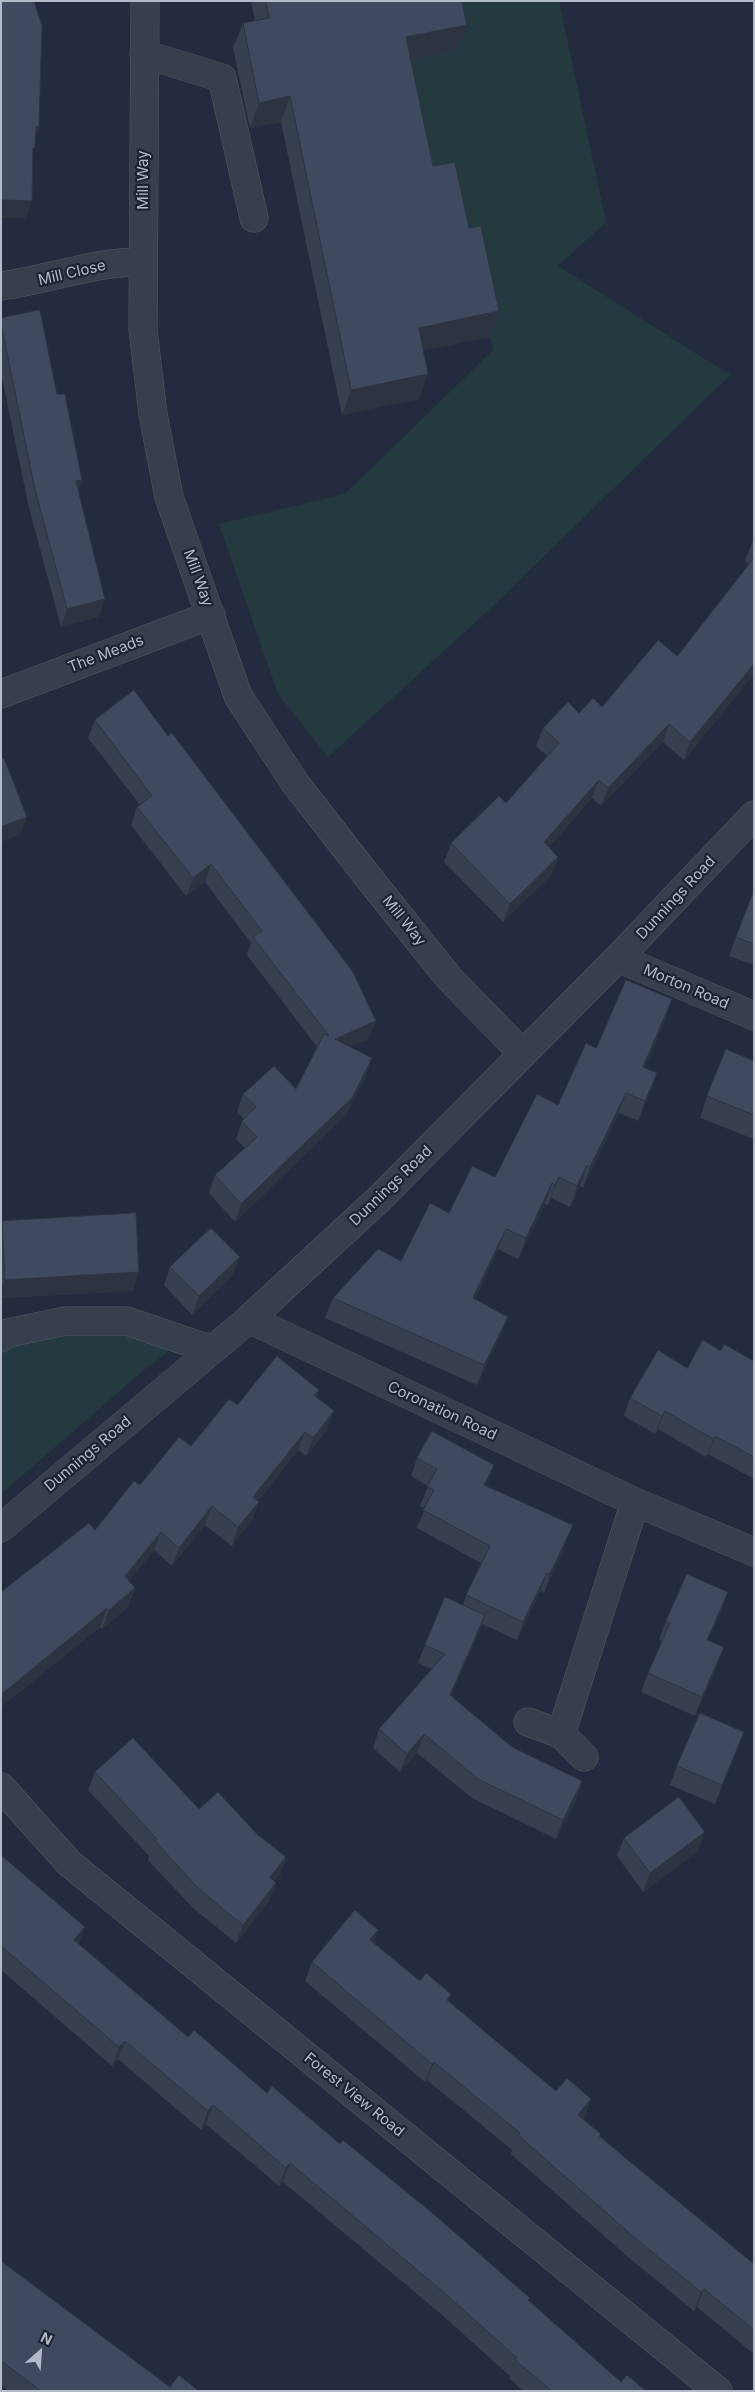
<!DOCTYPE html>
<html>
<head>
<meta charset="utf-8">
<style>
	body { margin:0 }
	#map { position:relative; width:755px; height:2392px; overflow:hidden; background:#232c3e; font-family:Inter,sans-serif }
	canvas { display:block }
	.frame { position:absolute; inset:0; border:2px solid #b3bac9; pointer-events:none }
	.north { position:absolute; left:15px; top:2327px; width:50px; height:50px; -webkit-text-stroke:4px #1c2433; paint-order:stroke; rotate:26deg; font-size:14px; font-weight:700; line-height:20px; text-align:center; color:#b3bac9 }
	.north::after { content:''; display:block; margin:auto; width:18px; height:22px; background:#b3bac9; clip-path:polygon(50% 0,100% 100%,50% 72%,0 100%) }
</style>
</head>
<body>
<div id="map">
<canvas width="755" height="2392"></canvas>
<div class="frame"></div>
<div class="north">N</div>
</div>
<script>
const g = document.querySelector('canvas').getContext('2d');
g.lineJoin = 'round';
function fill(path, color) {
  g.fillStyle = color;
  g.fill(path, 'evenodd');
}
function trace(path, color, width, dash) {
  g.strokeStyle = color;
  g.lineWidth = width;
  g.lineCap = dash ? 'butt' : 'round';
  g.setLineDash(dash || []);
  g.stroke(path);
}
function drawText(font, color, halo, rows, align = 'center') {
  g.font = font + ' Inter,sans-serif';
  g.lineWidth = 4.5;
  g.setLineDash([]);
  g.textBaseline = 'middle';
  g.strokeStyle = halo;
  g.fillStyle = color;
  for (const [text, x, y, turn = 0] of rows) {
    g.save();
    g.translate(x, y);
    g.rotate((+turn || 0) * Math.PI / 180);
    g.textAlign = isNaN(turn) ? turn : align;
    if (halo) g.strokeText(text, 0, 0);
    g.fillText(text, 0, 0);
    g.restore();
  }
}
const green = new Path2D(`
	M 448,1 L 559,1 L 606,222 L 558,266 L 730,375 L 493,606 L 328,757 L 278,694 L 219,524 L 345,494 L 493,350 L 472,251 L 419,169 L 397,63 Z
	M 55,1333 L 140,1334 L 177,1345 L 145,1369 L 1,1494 L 1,1352 L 8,1346 Z`);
const minor = new Path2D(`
	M 145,1 L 143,330 L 153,414 L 169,497 L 238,696 L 295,783 L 372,882 L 449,978 L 523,1054
	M 144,54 L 222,78 L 254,218
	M 1,286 C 48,280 95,261 143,262
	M 1,694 L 211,615
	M 618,958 L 754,1016
	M 249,1319 L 635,1502 L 754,1552
	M 1,1338 L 8,1333 L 65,1321 L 127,1321 L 212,1350
	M 1,1528 L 249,1319 L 379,1199 L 618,958 L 754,815
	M 528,1722 L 561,1734
	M 584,1757 L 561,1734 L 635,1502
	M 1,1787 L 69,1863 L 718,2391`);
const wall = new Path2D(`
	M 251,1 L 462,1 L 458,50 L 411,60 L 433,166 L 490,337 L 424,350 L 419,399 L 342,415 L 281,122 L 250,128 L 233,48 L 243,23 L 255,20 Z
	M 1,318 L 57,394 L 82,480 L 78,489 L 99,617 L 61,627 L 29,508 L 1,373 Z
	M 754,540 L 754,674 L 684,760 L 663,742 L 601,806 L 592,798 L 549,847 L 558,857 L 551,875 L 503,922 L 444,862 L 451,843 L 506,803 L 547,756 L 536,746 L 543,728 L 579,713 L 602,707 L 677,656 L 749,564 L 745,561 L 752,543 Z
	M 95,720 L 369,1038 L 350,1047 L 366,1076 L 346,1115 L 235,1222 L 209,1193 L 215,1175 L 245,1148 L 236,1139 L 242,1121 L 244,1119 L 237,1112 L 243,1094 L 296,1089 L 317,1047 L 247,955 L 251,943 L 205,882 L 186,896 L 131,825 L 137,807 L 140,805 L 88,738 Z
	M 754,890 L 754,965 L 729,956 Z
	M 672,999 L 665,1020 L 644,1068 L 657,1073 L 650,1094 L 638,1121 L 619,1113 L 583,1188 L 580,1186 L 570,1207 L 551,1198 L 548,1205 L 545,1204 L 518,1259 L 498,1249 L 475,1299 L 500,1337 L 477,1385 L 325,1318 L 333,1298 L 401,1261 L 449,1213 L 495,1177 L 558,1105 L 596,1048 Z
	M 754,1061 L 754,1139 L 700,1118 L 707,1096 Z
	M 2,1221 L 133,1291 L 1,1298 Z
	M 170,1267 L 233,1275 L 192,1315 L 164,1285 Z
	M 721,1351 L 754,1361 L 754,1479 L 708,1454 L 706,1457 L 658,1429 L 655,1434 L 624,1416 L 630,1398 L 687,1368 Z
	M 319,1390 L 316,1397 L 327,1430 L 306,1456 L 298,1450 L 258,1501 L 252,1520 L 232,1546 L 205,1525 L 172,1566 L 154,1550 L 129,1581 L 135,1588 L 128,1607 L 102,1629 L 100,1627 L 1,1707 L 1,1592 L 95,1530 L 140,1485 L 191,1446 L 237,1405 Z
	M 417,1458 L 494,1465 L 486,1486 L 566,1543 L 544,1593 L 540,1591 L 517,1640 L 482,1624 L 451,1696 L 512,1747 L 582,1781 L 576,1800 L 556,1839 L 472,1798 L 417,1753 L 400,1772 L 373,1748 L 379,1729 L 432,1669 L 418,1663 L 425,1645 L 463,1605 L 466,1595 L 481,1563 L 417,1528 L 425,1508 L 420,1506 L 428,1486 L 411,1476 Z
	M 728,1592 L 721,1611 L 708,1640 L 724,1647 L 717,1666 L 695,1716 L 641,1692 L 648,1673 L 662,1641 L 659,1640 L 666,1621 Z
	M 737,1750 L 715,1804 L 670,1785 L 677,1766 Z
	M 95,1772 L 199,1809 L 257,1834 L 286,1857 L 280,1875 L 274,1881 L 276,1883 L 269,1901 L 236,1943 L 193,1908 L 148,1860 L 149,1856 L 88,1790 Z
	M 624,1838 L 698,1851 L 643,1892 L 617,1856 Z
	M 1,1855 L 79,1944 L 188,2037 L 340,2144 L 528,2301 L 621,2382 L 646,2391 L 523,2391 L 509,2378 L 510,2376 L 441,2314 L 283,2182 L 279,2186 L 206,2124 L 201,2130 L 118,2059 L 112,2066 L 1,1970 Z
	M 374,1943 L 420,1981 L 451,1994 L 448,2001 L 556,2091 L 591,2099 L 583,2119 L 600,2137 L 754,2264 L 754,2354 L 697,2307 L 694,2311 L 628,2257 L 511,2154 L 512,2150 L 427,2080 L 425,2082 L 305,1981 L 312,1962 Z
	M 1,2261 L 170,2387 L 199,2391 L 9,2391 L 1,2385 Z`);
const shadedWall = new Path2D(`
	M 467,25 L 458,50 L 397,63 L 406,37 Z
	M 290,96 L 281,122 L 250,128 L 259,103 Z
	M 36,127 L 39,127 L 33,145 Z
	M 1,200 L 32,201 L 26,218 L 1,218 Z
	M 499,311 L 490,337 L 410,353 L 419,328 Z
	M 428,374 L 419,399 L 342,415 L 351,390 Z
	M 82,480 L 75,498 L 76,481 Z
	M 105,599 L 99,617 L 61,627 L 67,609 Z
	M 754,664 L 754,674 L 684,760 L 690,742 Z
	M 669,724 L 663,742 L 601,806 L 608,788 Z
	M 599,780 L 592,798 L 537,860 L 544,842 Z
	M 27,817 L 20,835 L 1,842 L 1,827 Z
	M 558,857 L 551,875 L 503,922 L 510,904 Z
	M 211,864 L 205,882 L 186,896 L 193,878 Z
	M 672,999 L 665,1020 L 636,1088 L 643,1067 Z
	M 376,1021 L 369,1038 L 328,1057 L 335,1039 Z
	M 372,1058 L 366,1076 L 346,1115 L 235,1222 L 241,1204 Z
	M 657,1073 L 650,1094 L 638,1121 L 645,1101 Z
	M 626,1093 L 619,1113 L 583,1188 L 590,1167 Z
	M 587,1165 L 580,1186 L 570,1207 L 577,1186 Z
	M 559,1177 L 551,1198 L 548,1205 L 555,1185 Z
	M 552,1183 L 545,1204 L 518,1259 L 526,1238 Z
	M 506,1229 L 498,1249 L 466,1319 L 473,1298 Z
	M 240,1257 L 233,1275 L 192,1315 L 199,1296 Z
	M 139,1272 L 133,1291 L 1,1298 L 1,1290 L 5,1280 Z
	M 508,1317 L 500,1337 L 477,1385 L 484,1365 Z
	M 334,1411 L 327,1430 L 306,1456 L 313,1438 Z
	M 665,1411 L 658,1429 L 655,1434 L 662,1416 Z
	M 305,1432 L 298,1450 L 246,1515 L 253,1497 Z
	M 715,1436 L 708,1454 L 706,1457 L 713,1439 Z
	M 494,1465 L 487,1484 L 477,1503 L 484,1485 Z
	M 259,1502 L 252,1520 L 232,1546 L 238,1527 Z
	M 212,1506 L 205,1525 L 172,1566 L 179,1548 Z
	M 573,1525 L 566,1543 L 544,1593 L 550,1574 Z
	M 161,1532 L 154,1550 L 118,1595 L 125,1576 Z
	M 547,1573 L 540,1591 L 517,1640 L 523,1622 Z
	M 135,1588 L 128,1607 L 102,1629 L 109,1610 Z
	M 728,1592 L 721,1611 L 700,1658 L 707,1640 Z
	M 107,1608 L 100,1627 L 1,1707 L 1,1697 L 3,1693 Z
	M 485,1615 L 479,1633 L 443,1714 L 450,1695 Z
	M 724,1647 L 717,1666 L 695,1716 L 702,1697 Z
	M 744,1732 L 737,1750 L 715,1804 L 722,1785 Z
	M 424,1734 L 417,1753 L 400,1772 L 407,1754 Z
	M 582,1781 L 576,1800 L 556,1839 L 563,1820 Z
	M 705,1832 L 698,1851 L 643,1892 L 650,1873 Z
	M 286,1857 L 280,1875 L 263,1896 L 270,1877 Z
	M 276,1883 L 269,1901 L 236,1943 L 243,1925 Z
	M 85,1927 L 78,1946 L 74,1940 Z
	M 378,1930 L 372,1949 L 370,1940 Z
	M 125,2041 L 118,2059 L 112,2066 L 119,2047 Z
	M 434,2062 L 427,2080 L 425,2082 L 432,2064 Z
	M 591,2099 L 584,2118 L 571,2133 L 578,2115 Z
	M 213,2105 L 206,2124 L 201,2130 L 208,2111 Z
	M 290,2163 L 283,2182 L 279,2186 L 286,2168 Z
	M 704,2289 L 697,2307 L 694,2311 L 701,2292 Z`);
const building = new Path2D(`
	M 1,1 L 34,1 L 42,26 L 39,127 L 36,127 L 35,148 L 33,148 L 32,201 L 1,200 Z
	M 266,1 L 462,1 L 467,25 L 406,37 L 433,166 L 455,162 L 469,228 L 481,226 L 499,311 L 419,328 L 428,374 L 351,390 L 290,96 L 259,103 L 243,23 L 269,18 Z
	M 40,310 L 57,394 L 65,394 L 82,480 L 76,481 L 105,599 L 67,609 L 35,490 L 1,324 L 1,318 Z
	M 754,558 L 754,664 L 690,742 L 669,724 L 608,788 L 599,780 L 544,842 L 558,857 L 510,904 L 451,843 L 499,796 L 506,803 L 559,743 L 543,728 L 568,702 L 579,713 L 593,698 L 602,707 L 658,640 L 677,656 Z
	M 134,690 L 168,736 L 172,733 L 353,972 L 376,1021 L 335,1039 L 372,1058 L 352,1098 L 241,1204 L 215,1175 L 257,1137 L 242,1121 L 256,1107 L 243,1094 L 274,1066 L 296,1089 L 324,1034 L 329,1036 L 253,937 L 262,931 L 211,864 L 193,878 L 137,807 L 152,796 L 95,720 Z
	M 4,758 L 27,817 L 1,827 L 1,759 Z
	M 754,890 L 754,944 L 736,937 Z
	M 626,980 L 672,999 L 643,1067 L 657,1073 L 645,1101 L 626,1093 L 590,1167 L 587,1165 L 577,1186 L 559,1177 L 555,1185 L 552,1183 L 526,1238 L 506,1229 L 473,1298 L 508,1317 L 484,1365 L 333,1298 L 378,1249 L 401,1261 L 430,1203 L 449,1213 L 472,1166 L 495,1177 L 537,1094 L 558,1105 L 586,1043 L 596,1048 Z
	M 726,1049 L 754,1061 L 754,1115 L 707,1096 Z
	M 136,1213 L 139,1272 L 5,1280 L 2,1221 Z
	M 211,1228 L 240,1257 L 199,1296 L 170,1267 Z
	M 703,1340 L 721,1351 L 724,1344 L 754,1361 L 754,1457 L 715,1436 L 713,1439 L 665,1411 L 662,1416 L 630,1398 L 658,1350 L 687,1368 Z
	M 277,1356 L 319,1390 L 314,1395 L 334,1411 L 313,1438 L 305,1432 L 253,1497 L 259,1502 L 238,1527 L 212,1506 L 179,1548 L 161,1532 L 125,1576 L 135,1588 L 109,1610 L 107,1608 L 3,1693 L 1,1691 L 1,1592 L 89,1523 L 95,1530 L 134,1481 L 140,1485 L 179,1437 L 191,1446 L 229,1399 L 237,1405 Z
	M 432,1431 L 494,1465 L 484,1485 L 573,1525 L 550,1574 L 547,1573 L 523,1622 L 466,1595 L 490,1546 L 423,1510 L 434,1490 L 427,1487 L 437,1469 L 417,1458 Z
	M 687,1574 L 728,1592 L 707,1640 L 724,1647 L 702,1697 L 648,1673 L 670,1623 L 666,1621 Z
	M 445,1597 L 485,1615 L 450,1695 L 512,1747 L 582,1781 L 563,1820 L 478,1779 L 424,1734 L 407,1754 L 379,1729 L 445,1654 L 425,1645 Z
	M 700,1713 L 744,1732 L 722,1785 L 677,1766 Z
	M 133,1738 L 199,1809 L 218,1792 L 257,1834 L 286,1857 L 270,1877 L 276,1883 L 243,1925 L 199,1889 L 155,1841 L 157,1839 L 95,1772 Z
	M 679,1797 L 705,1832 L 650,1873 L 624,1838 Z
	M 1,1855 L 85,1927 L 74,1940 L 188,2037 L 194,2030 L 267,2093 L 272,2086 L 340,2144 L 343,2140 L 436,2216 L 530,2298 L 528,2300 L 621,2382 L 627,2375 L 646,2391 L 552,2391 L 515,2360 L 517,2358 L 448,2296 L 290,2163 L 286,2168 L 213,2105 L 208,2111 L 125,2041 L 119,2047 L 1,1946 Z
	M 355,1910 L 378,1930 L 370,1940 L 420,1981 L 426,1973 L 451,1994 L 447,2000 L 556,2091 L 567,2078 L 591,2099 L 578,2115 L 601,2134 L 599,2136 L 754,2264 L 754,2330 L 704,2289 L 701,2292 L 635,2238 L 518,2135 L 520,2133 L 434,2062 L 432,2064 L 312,1962 Z
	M 1,2261 L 170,2387 L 179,2375 L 199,2391 L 41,2391 L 1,2361 Z`);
const streetNames = [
	["Mill Way",143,180,-90],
	["Mill Close",72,273,-13],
	["Mill Way",198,578,70],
	["The Meads",106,654,-21],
	["Dunnings Road",676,898,-47],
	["Mill Way",404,921,51],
	["Morton Road",686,987,23],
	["Dunnings Road",391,1186,-44],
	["Coronation Road",442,1411,25],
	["Dunnings Road",88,1454,-40],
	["Forest View Road",354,2095,39]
];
fill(green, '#253a3f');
trace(minor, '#525a69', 29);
trace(minor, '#373f4e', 28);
fill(wall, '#364051');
fill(shadedWall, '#2c3442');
fill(building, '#3f4a5e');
trace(building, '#2c3442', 1);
drawText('15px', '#b3bac9', '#1c2433', streetNames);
</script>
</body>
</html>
